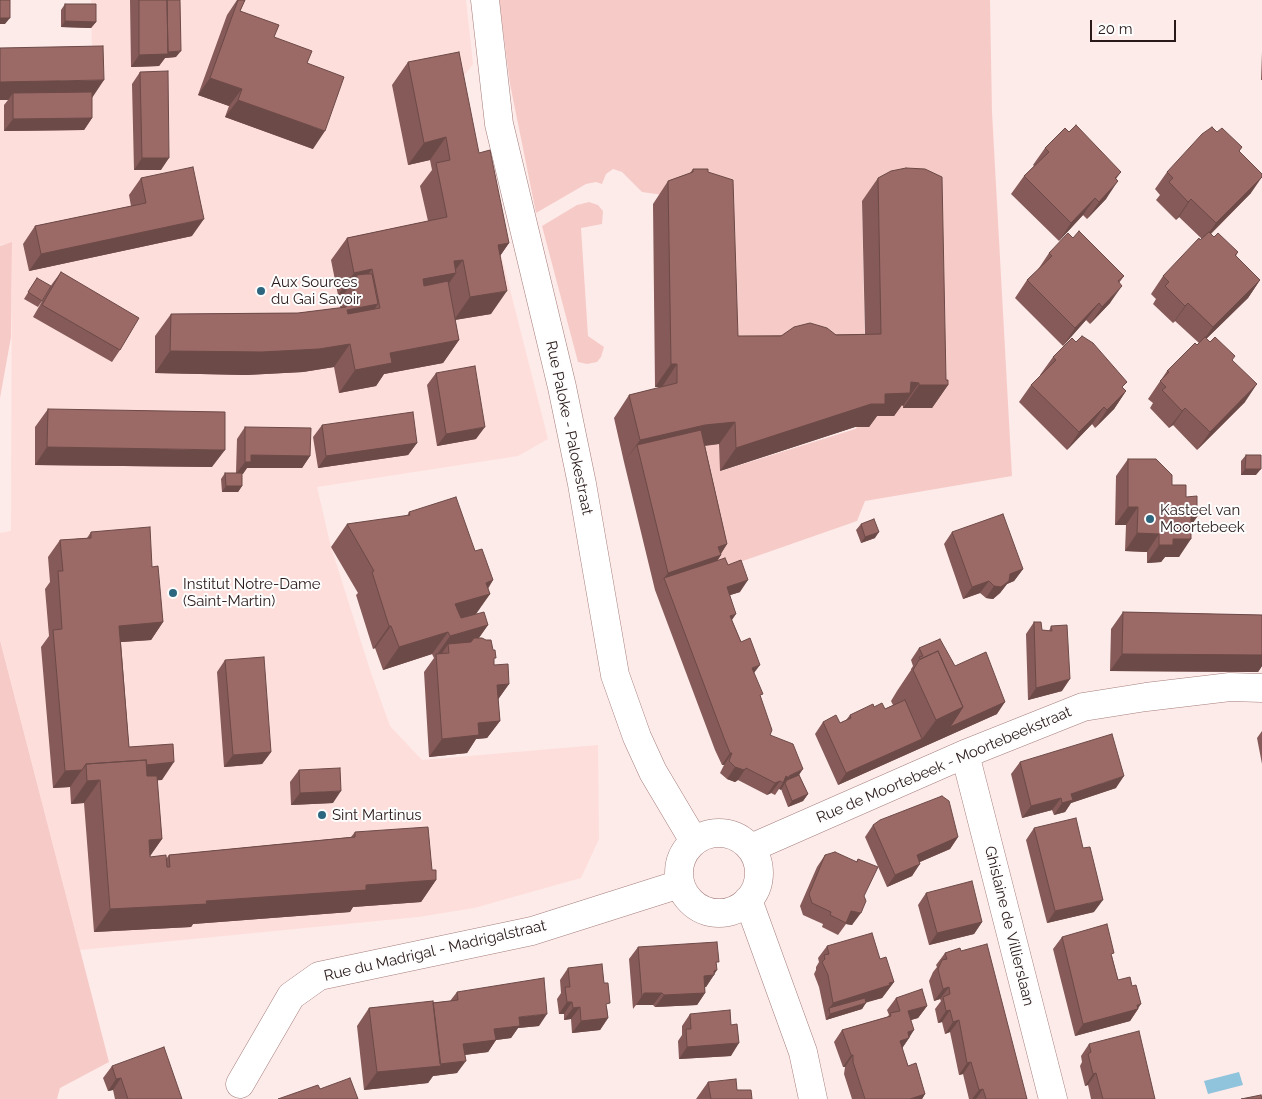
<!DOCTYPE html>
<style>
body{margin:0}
#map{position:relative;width:1262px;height:1099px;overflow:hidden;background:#fdebea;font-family:Raleway,sans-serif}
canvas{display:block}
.scale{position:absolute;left:1090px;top:20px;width:86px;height:22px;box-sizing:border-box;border:2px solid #291a19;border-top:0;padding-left:6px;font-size:15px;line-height:18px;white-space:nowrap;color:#291a19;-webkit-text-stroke:4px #fdfdfd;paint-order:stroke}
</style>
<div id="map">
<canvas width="1262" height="1099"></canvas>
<div class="scale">20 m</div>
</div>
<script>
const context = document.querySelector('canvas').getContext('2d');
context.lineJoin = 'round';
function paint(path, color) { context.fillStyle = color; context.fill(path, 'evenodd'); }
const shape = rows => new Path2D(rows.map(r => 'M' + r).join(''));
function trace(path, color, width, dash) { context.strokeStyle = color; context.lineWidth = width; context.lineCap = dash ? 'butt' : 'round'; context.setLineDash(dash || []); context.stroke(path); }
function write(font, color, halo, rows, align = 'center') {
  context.font = font + ' Raleway,sans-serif'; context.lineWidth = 4; context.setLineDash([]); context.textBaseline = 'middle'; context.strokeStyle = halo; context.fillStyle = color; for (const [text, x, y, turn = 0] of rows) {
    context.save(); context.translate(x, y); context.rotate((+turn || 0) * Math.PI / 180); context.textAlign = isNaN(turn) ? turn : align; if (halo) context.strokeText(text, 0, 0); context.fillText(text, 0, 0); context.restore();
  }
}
paint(shape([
 [91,0,466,0,473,64,464,76,486,195,548,439,518,456,317,487,331,547,371,673,390,726,422,760,598,745,599,839,581,878,474,908,418,917,80,950,0,639,0,533,11,531,12,243,0,245,0,100,93,99]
]), '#fddedb');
paint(shape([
 [499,0,990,0,992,112,1012,476,865,501,857,521,717,570,689,447,719,444,721,471,855,429,869,416,895,405,903,406,903,408,932,408,862,201,865,356,722,359,670,196,642,192,622,172,613,169,606,174,602,184,596,182,586,184,536,213,510,84],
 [589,202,598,205,603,211,602,224,581,228,588,336,604,347,601,357,597,362,587,364,578,362,542,226,577,205],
 [12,242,11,337,0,398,0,246],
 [0,640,109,1062,60,1088,57,1099,0,1099]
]), '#f6cbc7');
paint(shape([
 [1239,1072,1243,1085,1208,1094,1204,1081]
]), '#8fc4dc');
const street = shape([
 [485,0,499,124,562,387,582,484,615,675,637,737,653,772,694,841],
 [965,754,1053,1099],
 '679 873a40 40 0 1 1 80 0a40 40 0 1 1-80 0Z',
 [751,848,965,754,1083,707,1146,697,1230,687,1262,688],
 [748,900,803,1052,813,1099],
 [240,1084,291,996,319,976,532,931,680,884]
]);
trace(street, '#a47e7b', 29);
trace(street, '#fff', 28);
paint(shape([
 [130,0,180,0,176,57,165,58,159,66,131,67],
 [237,0,245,0,240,11,307,63,313,149,225,117,229,106,198,95,227,15],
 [65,4,96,22,91,28,61,27,61,10],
 [0,48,92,98,92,118,84,130,4,131,4,105,8,100],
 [1262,52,1262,80,1261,80],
 [408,62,479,153,509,243,500,256,491,314,455,320,459,340,443,363,384,374,376,386,339,393,334,367,303,372,246,375,155,373,155,336,171,314,298,313,340,308,341,298,344,294,338,295,331,260,347,238,428,221,420,186,432,170,430,160,408,165,392,85],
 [140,72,161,170,134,170,132,84],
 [1069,132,1121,172,1116,179,1106,199,1087,219,1083,215,1059,241,1011,194,1024,176,1034,166,1033,165,1045,148],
 [1217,132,1242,147,1239,151,1251,193,1211,234,1214,237,1238,252,1236,256,1260,280,1248,298,1206,339,1210,342,1232,361,1245,402,1197,450,1173,425,1169,428,1150,408,1153,403,1148,399,1167,371,1199,343,1175,321,1173,323,1153,304,1156,299,1151,294,1163,276,1202,239,1179,217,1176,220,1156,200,1160,195,1155,189,1167,172],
 [693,169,738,336,865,334,862,201,878,178,946,380,948,385,932,408,903,408,903,406,902,405,894,416,877,416,869,427,855,427,720,471,719,444,705,446,727,544,721,554,721,555,717,561,728,565,740,592,730,595,732,620,754,673,770,735,799,775,808,794,803,801,788,807,781,789,779,789,775,795,771,793,767,795,738,780,735,782,727,779,720,773,724,765,722,765,715,750,655,590,624,462,614,418,629,395,662,387,655,387,653,204,668,181,690,173],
 [141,178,192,236,29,271,23,244,35,226,131,206,129,195],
 [1073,238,1124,276,1119,283,1110,303,1090,324,1086,320,1063,346,1015,298,1027,280,1037,271,1049,253],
 [61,272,120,350,112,362,33,317,52,284],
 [37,278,42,301,38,307,24,299],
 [1053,357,1122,388,1126,391,1114,409,1095,428,1092,424,1067,450,1019,402,1031,385,1041,375,1040,375],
 [436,373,476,439,437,446,427,385],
 [48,409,212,467,35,465,35,427],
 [322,425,417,443,408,455,318,468,313,437],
 [245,427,310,456,302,468,247,468,242,474,242,486,238,492,222,492,221,479,225,473,236,473,237,439],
 [1246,455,1256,475,1241,475,1241,461],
 [1128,459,1172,485,1186,497,1191,526,1179,557,1165,557,1161,562,1147,563,1147,552,1125,551,1126,525,1115,525,1116,476],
 [409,512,475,551,493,580,488,589,490,594,475,614,488,625,479,638,494,661,494,665,509,684,498,699,500,721,487,738,476,739,467,753,429,757,424,672,434,658,432,654,383,670,375,648,373,649,356,595,358,593,331,547,347,524,407,516],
 [861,524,875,538,861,543,856,530],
 [91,532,152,567,163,622,151,640,121,642,129,747,162,780,157,780,162,839,150,855,150,857,166,859,169,855,351,837,355,832,432,870,436,880,421,902,353,907,350,912,193,924,191,927,94,932,84,803,71,804,70,787,53,788,41,647,49,636,45,589,50,582,48,557,60,540,87,538],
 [952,532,1023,569,1014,581,1007,584,1000,593,993,599,986,598,980,593,963,599,944,544],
 [1123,612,1262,615,1262,666,1258,672,1110,671,1111,629],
 [1034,622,1042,630,1049,631,1051,626,1062,691,1028,700,1026,634],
 [919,648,955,666,997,714,838,785,815,734,823,722,840,723,846,720,850,715,874,707,885,709,893,705,891,701,897,691,911,670,911,669,913,666,911,660],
 [225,660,271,752,262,764,224,767,217,672],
 [1262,731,1262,764,1257,738],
 [1020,762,1116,788,1071,803,1065,812,1054,815,1052,810,1022,818,1011,774],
 [299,770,333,803,291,805,290,782],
 [873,825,958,837,950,849,920,862,912,876,887,887,865,837],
 [1034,828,1094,912,1047,923,1026,840],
 [825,855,856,862,858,859,864,896,852,925,846,924,838,935,822,927,823,924,803,915,800,906,817,867],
 [926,893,982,922,974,934,929,945,918,905],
 [1062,937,1112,956,1118,980,1138,1008,1138,1009,1130,1021,1075,1036,1053,949],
 [827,946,880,959,894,982,882,998,866,1002,862,1009,826,1020,819,987,814,974,816,970,816,967,819,962,818,958],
 [638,947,717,964,714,975,706,987,705,987,705,993,697,1005,655,1007,653,1005,636,1005,633,1009,629,959],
 [961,951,1027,1099,969,1099,963,1074,959,1075,950,1032,945,1034,942,1022,938,1023,935,1009,941,1001,940,999,934,1001,929,981,933,972,937,967,936,965,945,953],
 [568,968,607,1008,608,1018,600,1030,572,1033,571,1019,564,1020,564,1014,559,1014,557,999,561,993,560,980],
 [457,992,539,1026,518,1028,511,1038,496,1040,488,1052,465,1055,457,1073,433,1076,428,1083,364,1090,357,1026,369,1008,450,1001],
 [896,998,927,1006,918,1018,911,1020,909,1038,902,1048,908,1066,925,1094,922,1099,852,1099,844,1074,845,1067,843,1067,834,1042,842,1030,887,1017,889,1015,887,1010],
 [690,1014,731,1025,731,1056,679,1059,678,1041,682,1035,682,1026],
 [1089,1044,1155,1099,1091,1099,1088,1085,1085,1086,1080,1066,1082,1062,1081,1056],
 [112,1066,182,1099,115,1099,113,1090,108,1091,103,1078],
 [708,1082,737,1090,752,1099,696,1099]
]), '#855a58');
paint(shape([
 [0,18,10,18,5,24,0,24],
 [65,21,96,22,91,28,61,27],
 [181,51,176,57,165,58,159,66,131,67,139,55,165,52],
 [210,78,242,89,229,106,198,95],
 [104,80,92,98,13,93,8,100,0,100,0,82],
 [238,100,325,131,313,149,225,117],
 [92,118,84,130,4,131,13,119],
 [446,137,430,160,408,165,424,143],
 [142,158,169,158,161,170,134,170],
 [1262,177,1251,193,1203,241,1216,223],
 [1118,181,1106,199,1087,219,1099,202],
 [1095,198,1083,215,1059,241,1071,223],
 [1191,199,1179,217,1176,220,1188,202],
 [204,219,192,236,29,271,41,254],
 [509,243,493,266,498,245],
 [463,260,453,273,456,273,441,295,407,302,423,279,454,261],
 [372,269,356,291,357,275,344,294,338,295,354,273],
 [1260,280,1248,298,1200,345,1213,327],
 [1122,286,1110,303,1090,324,1102,307],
 [507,291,491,314,454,320,470,297],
 [1099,303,1086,320,1063,346,1075,328],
 [1188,303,1175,321,1173,323,1185,306],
 [378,304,362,327,331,333,347,310],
 [459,340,443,363,384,374,376,386,339,393,355,370,390,353],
 [350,344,334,367,303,372,246,375,155,373,170,351],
 [671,364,677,364,662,387,655,387],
 [911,382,919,383,903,406,902,405,894,416,877,416,869,427,855,427,720,471,736,448,885,394],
 [1257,384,1245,402,1197,450,1210,432],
 [919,385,948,385,932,408,903,408],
 [1126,391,1114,409,1095,428,1107,410],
 [1104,407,1092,424,1067,450,1079,432],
 [1185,408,1173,425,1169,428,1182,411],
 [735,422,719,444,689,447,637,445,624,462,640,440,705,425],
 [485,427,476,439,437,446,446,434],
 [417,443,408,455,318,468,326,456],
 [47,447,225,450,212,467,35,465],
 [251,455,310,456,302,468,247,468,243,474,236,474,245,462],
 [1245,469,1261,469,1256,475,1241,475],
 [226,486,242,486,238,492,222,492],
 [1128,507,1138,507,1126,525,1115,525],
 [1191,517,1197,517,1185,535],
 [879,532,875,538,861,543,865,537],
 [1137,533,1159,534,1147,552,1125,551],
 [1173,539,1191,539,1179,557,1165,557,1161,562,1147,563,1159,545],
 [727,544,719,556,721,555,709,573,664,578,655,590,668,573,718,547],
 [1023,569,1014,581,1007,584,1000,593,993,599,986,598,994,586,1010,574],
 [493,580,482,596,490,594,474,617,439,626,455,604,486,583],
 [748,580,740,592,718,599,727,587],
 [989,581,980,593,963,599,972,587],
 [736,614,728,626,730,616],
 [163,622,151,640,107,643,119,626],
 [488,625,472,647,448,644,439,658,436,656,450,636],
 [389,626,391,626,375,648,373,649],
 [448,632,432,654,383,670,399,647],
 [1122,654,1262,655,1262,666,1258,672,1110,671],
 [760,665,751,677,752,668],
 [1070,679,1062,691,1028,700,1036,688],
 [509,684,497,701,497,685],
 [1005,702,997,714,838,785,846,773,922,739,936,720,963,707],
 [500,721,487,738,476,739,467,753,429,757,442,739,478,723],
 [271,752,262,764,224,767,233,755],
 [730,753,732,753,724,765,722,765],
 [174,762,162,780,100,785,100,780,84,803,71,804,87,781,86,769],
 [735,767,746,768,738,780,735,782,727,779],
 [803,769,795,781,785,783,781,790,779,789,783,783,786,776,789,776],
 [82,770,70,787,53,788,65,771],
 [1124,776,1116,788,1071,803,1065,812,1054,815,1062,803,1071,794],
 [780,781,771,793,767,795,775,783],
 [341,791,333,803,291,805,300,793],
 [808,794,803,801,788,807,792,801],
 [1061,798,1052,810,1022,818,1031,806],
 [958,837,950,849,908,867,917,855],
 [162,839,146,862,149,840],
 [920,864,912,876,887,887,895,875],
 [436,880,421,902,353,907,350,912,193,924,191,927,94,932,110,909,206,901,366,885],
 [1103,900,1094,912,1047,923,1055,911],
 [851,911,861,913,852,925,846,924],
 [982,922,974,934,929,945,937,933],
 [717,970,706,987,696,988,704,976,714,971],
 [894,982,882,998,830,1013,829,1008,825,1015,833,1003],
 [949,987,940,999,934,1001,943,989],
 [644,993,662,993,653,1005,636,1005],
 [705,993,697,1005,655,1007,664,995],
 [567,1002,572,1002,564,1014,559,1014],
 [866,1003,862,1009,826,1020,830,1014],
 [1141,1004,1137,1010,1138,1009,1130,1021,1075,1036,1083,1024],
 [927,1006,918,1018,900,1023,908,1011],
 [580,1007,571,1019,564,1020,573,1008],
 [950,1010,942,1022,938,1023,946,1011],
 [547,1014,539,1026,518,1028,511,1038,496,1040,488,1052,455,1056,463,1044,519,1017],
 [608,1018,600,1030,572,1033,581,1021],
 [959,1020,950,1032,945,1034,953,1022],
 [914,1030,909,1038,901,1050,900,1041,908,1032],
 [739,1043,731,1056,679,1059,687,1047],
 [851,1055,853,1055,845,1067,843,1067],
 [466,1061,457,1073,433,1076,428,1083,364,1090,377,1072],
 [971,1062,963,1074,959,1075,967,1063],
 [1096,1073,1088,1085,1085,1086,1093,1074],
 [121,1078,113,1090,108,1091,116,1079],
 [983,1089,976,1099,972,1099,979,1090],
 [925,1094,922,1099,910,1099]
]), '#6c4a47');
const building = shape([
 [0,0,10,0,10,18,0,18,0,0],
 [139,0,167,0,168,54,139,55,139,0],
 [167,0,180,0,181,51,168,52,167,0],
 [238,0,245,0,240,11,279,25,274,37,312,51,307,63,344,77,325,131,238,100,242,89,210,78,238,0],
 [65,4,96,4,96,22,65,21,65,4],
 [103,46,104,80,0,82,0,48,103,46],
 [459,52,479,153,490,150,509,243,498,245,507,291,470,297,463,260,454,261,456,273,423,279,424,286,448,281,459,340,390,353,392,363,355,370,350,344,319,349,262,352,170,351,171,314,298,313,346,307,348,300,356,287,357,275,366,274,372,274,378,304,347,310,348,314,380,308,372,269,354,273,347,238,447,217,436,163,450,160,446,137,424,143,408,62,459,52],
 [168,71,169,158,142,158,140,72,168,71],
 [92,92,92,118,13,119,13,93,92,92],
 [1076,125,1121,172,1115,178,1118,181,1099,202,1095,198,1071,223,1024,176,1049,152,1045,148,1065,128,1069,132,1076,125],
 [1212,127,1217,132,1222,128,1242,147,1239,151,1262,174,1262,177,1216,223,1191,199,1188,202,1169,182,1173,178,1167,172,1202,134,1212,127],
 [193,167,204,219,41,254,35,226,146,203,141,178,193,167],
 [906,168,925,169,942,177,946,380,948,380,948,385,919,385,919,383,911,382,910,393,885,394,885,404,871,404,736,448,735,422,705,425,640,440,629,395,677,383,677,364,671,364,668,181,693,172,693,169,708,169,708,172,733,180,738,336,781,336,794,327,810,323,827,328,836,335,881,334,878,178,891,171,906,168],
 [1079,231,1124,276,1118,281,1122,286,1102,307,1099,303,1075,328,1027,280,1052,256,1049,253,1068,233,1073,238,1079,231],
 [1209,232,1214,237,1218,233,1238,252,1235,255,1260,280,1213,327,1188,303,1185,306,1165,286,1169,282,1163,276,1199,238,1200,240,1209,232],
 [61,272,139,318,120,350,42,305,61,272],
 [37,278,51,286,42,301,28,292,37,278],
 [1082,336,1093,343,1127,382,1122,387,1126,391,1107,410,1104,407,1079,432,1031,385,1056,360,1053,357,1072,338,1076,342,1082,336],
 [1205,337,1210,342,1215,337,1235,356,1232,360,1257,384,1210,432,1185,408,1182,411,1162,390,1166,387,1160,381,1169,372,1167,371,1195,343,1197,345,1205,337],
 [475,366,485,427,446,434,436,373,475,366],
 [48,409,225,412,225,450,47,447,48,409],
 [413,412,417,443,326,456,322,425,413,412],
 [245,427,311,428,310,456,251,455,251,462,245,462,245,427],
 [701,430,727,544,718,547,721,555,668,573,637,445,701,430],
 [1246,455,1261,455,1261,469,1245,469,1246,455],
 [1128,459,1156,459,1172,475,1172,485,1186,485,1186,497,1197,496,1197,517,1191,517,1191,539,1173,539,1173,545,1159,545,1159,534,1137,533,1138,507,1128,507,1128,459],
 [225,473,242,473,242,486,226,486,225,473],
 [456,497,475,551,482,549,493,580,486,583,490,594,455,604,461,618,484,612,488,625,450,636,448,632,399,647,391,626,389,626,372,572,374,571,347,524,410,515,409,512,456,497],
 [1003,514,1023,569,1010,574,1009,581,1001,587,994,586,989,581,972,587,952,532,1003,514],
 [874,519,879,532,865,537,861,524,874,519],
 [150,527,152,567,158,566,163,622,119,626,129,747,173,744,174,762,147,765,146,760,86,764,82,770,65,771,53,630,62,629,58,571,63,571,60,540,91,538,91,532,150,527],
 [725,558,728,565,741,560,748,580,727,587,736,614,730,616,741,642,750,638,760,665,752,668,763,694,760,695,772,730,770,735,793,744,803,769,789,776,789,778,786,776,783,783,780,781,775,783,746,768,744,770,735,767,729,761,732,753,730,753,724,738,664,578,725,558],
 [1123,612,1262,615,1262,655,1122,654,1123,612],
 [1034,622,1041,622,1042,630,1052,631,1051,626,1067,625,1070,679,1036,688,1034,622],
 [474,638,482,638,486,640,491,640,493,650,495,650,496,658,494,658,494,665,508,664,509,684,497,685,500,721,478,723,479,735,442,739,436,654,449,653,448,644,471,642,474,638],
 [940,639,955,666,986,652,1005,702,950,727,963,707,938,651,920,659,919,657,923,656,919,648,940,639],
 [938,651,963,707,936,720,913,670,919,660,938,651],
 [264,657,271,752,233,755,225,660,264,657],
 [905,700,922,739,846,773,823,722,836,715,840,723,851,718,850,715,873,704,874,707,882,703,885,709,905,700],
 [1112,734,1124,776,1071,794,1073,800,1062,803,1061,798,1031,806,1020,762,1112,734],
 [146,760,147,776,157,776,162,839,149,840,150,857,166,855,167,867,170,867,169,855,355,837,355,832,428,827,432,870,436,870,436,880,366,885,366,890,206,901,207,904,110,909,100,780,87,781,86,764,146,760],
 [340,768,341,791,300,793,299,770,340,768],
 [799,775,808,794,792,801,785,783,787,780,799,775],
 [942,796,949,801,958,837,917,855,920,864,895,875,873,825,880,820,942,796],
 [1076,818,1083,848,1090,847,1103,900,1055,911,1034,828,1076,818],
 [835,852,857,862,858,859,878,867,864,896,866,901,861,913,851,911,846,923,830,915,831,912,812,903,809,894,825,855,835,852],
 [972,881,982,922,937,933,926,893,972,881],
 [1107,924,1114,953,1111,954,1118,980,1130,977,1132,986,1136,985,1141,1004,1137,1005,1138,1009,1083,1024,1062,937,1107,924],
 [872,933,880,959,886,957,894,982,889,983,890,985,833,1003,828,975,822,962,825,959,824,955,829,954,827,946,872,933],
 [717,942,719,962,716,962,717,970,714,971,714,975,704,976,705,993,664,995,662,993,644,993,642,997,638,947,717,942],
 [987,944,1027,1099,986,1099,983,1089,979,1090,971,1062,967,1063,959,1020,953,1022,950,1010,946,1011,943,997,950,994,949,987,943,989,938,969,942,960,947,959,945,953,960,948,961,951,987,944],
 [602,964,604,983,608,983,610,1003,606,1004,608,1018,581,1021,580,1007,573,1008,572,1002,567,1002,565,987,570,987,568,968,602,964],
 [544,978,547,1014,519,1017,520,1026,494,1029,496,1040,463,1044,466,1061,440,1064,433,1003,458,1000,457,992,544,978],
 [922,989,927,1006,908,1011,914,1030,908,1032,909,1038,900,1041,908,1066,916,1063,925,1094,910,1099,865,1099,853,1062,853,1055,851,1055,842,1030,891,1016,890,1013,900,1011,896,998,922,989],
 [865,998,866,1003,830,1014,829,1008,865,998],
 [433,1001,441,1066,377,1072,369,1008,433,1001],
 [730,1010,731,1025,737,1024,739,1043,687,1047,686,1029,691,1029,690,1014,730,1010],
 [1139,1031,1155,1099,1103,1099,1096,1073,1093,1074,1088,1054,1091,1052,1089,1044,1139,1031],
 [164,1047,182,1099,128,1099,121,1078,116,1079,112,1066,164,1047],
 [350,1078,358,1099,278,1099,318,1085,320,1089,350,1078],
 [736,1079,737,1090,751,1090,752,1099,711,1099,708,1082,736,1079],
 [1261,1095,1262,1099,1241,1099,1261,1095]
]);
paint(building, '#9b6966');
trace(building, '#6c4a47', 1);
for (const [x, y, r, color] of [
 [261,291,5,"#2c677f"],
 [1150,519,5,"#2c677f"],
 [173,593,5,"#2c677f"],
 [322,815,5,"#2c677f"]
]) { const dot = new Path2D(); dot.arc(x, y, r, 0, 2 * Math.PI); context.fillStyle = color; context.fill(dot); trace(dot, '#fdfdfd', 2); }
write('15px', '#291a19', '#fdfdfd', [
 ["Aux Sources",271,282],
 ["du Gai Savoir",271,299],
 ["Kasteel van",1160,510],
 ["Moortebeek",1160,527],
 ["Institut Notre-Dame",183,584],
 ["(Saint-Martin)",183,601],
 ["Sint Martinus",332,815]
], 'left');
write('15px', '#291a19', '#fdfdfd', [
 ["Rue Paloke - Palokestraat",569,428,78],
 ["Rue de Moortebeek - Moortebeekstraat",944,765,-23],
 ["Ghislaine de Villierslaan",1009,926,76],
 ["Rue du Madrigal - Madrigalstraat",435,951,-13]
]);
</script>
